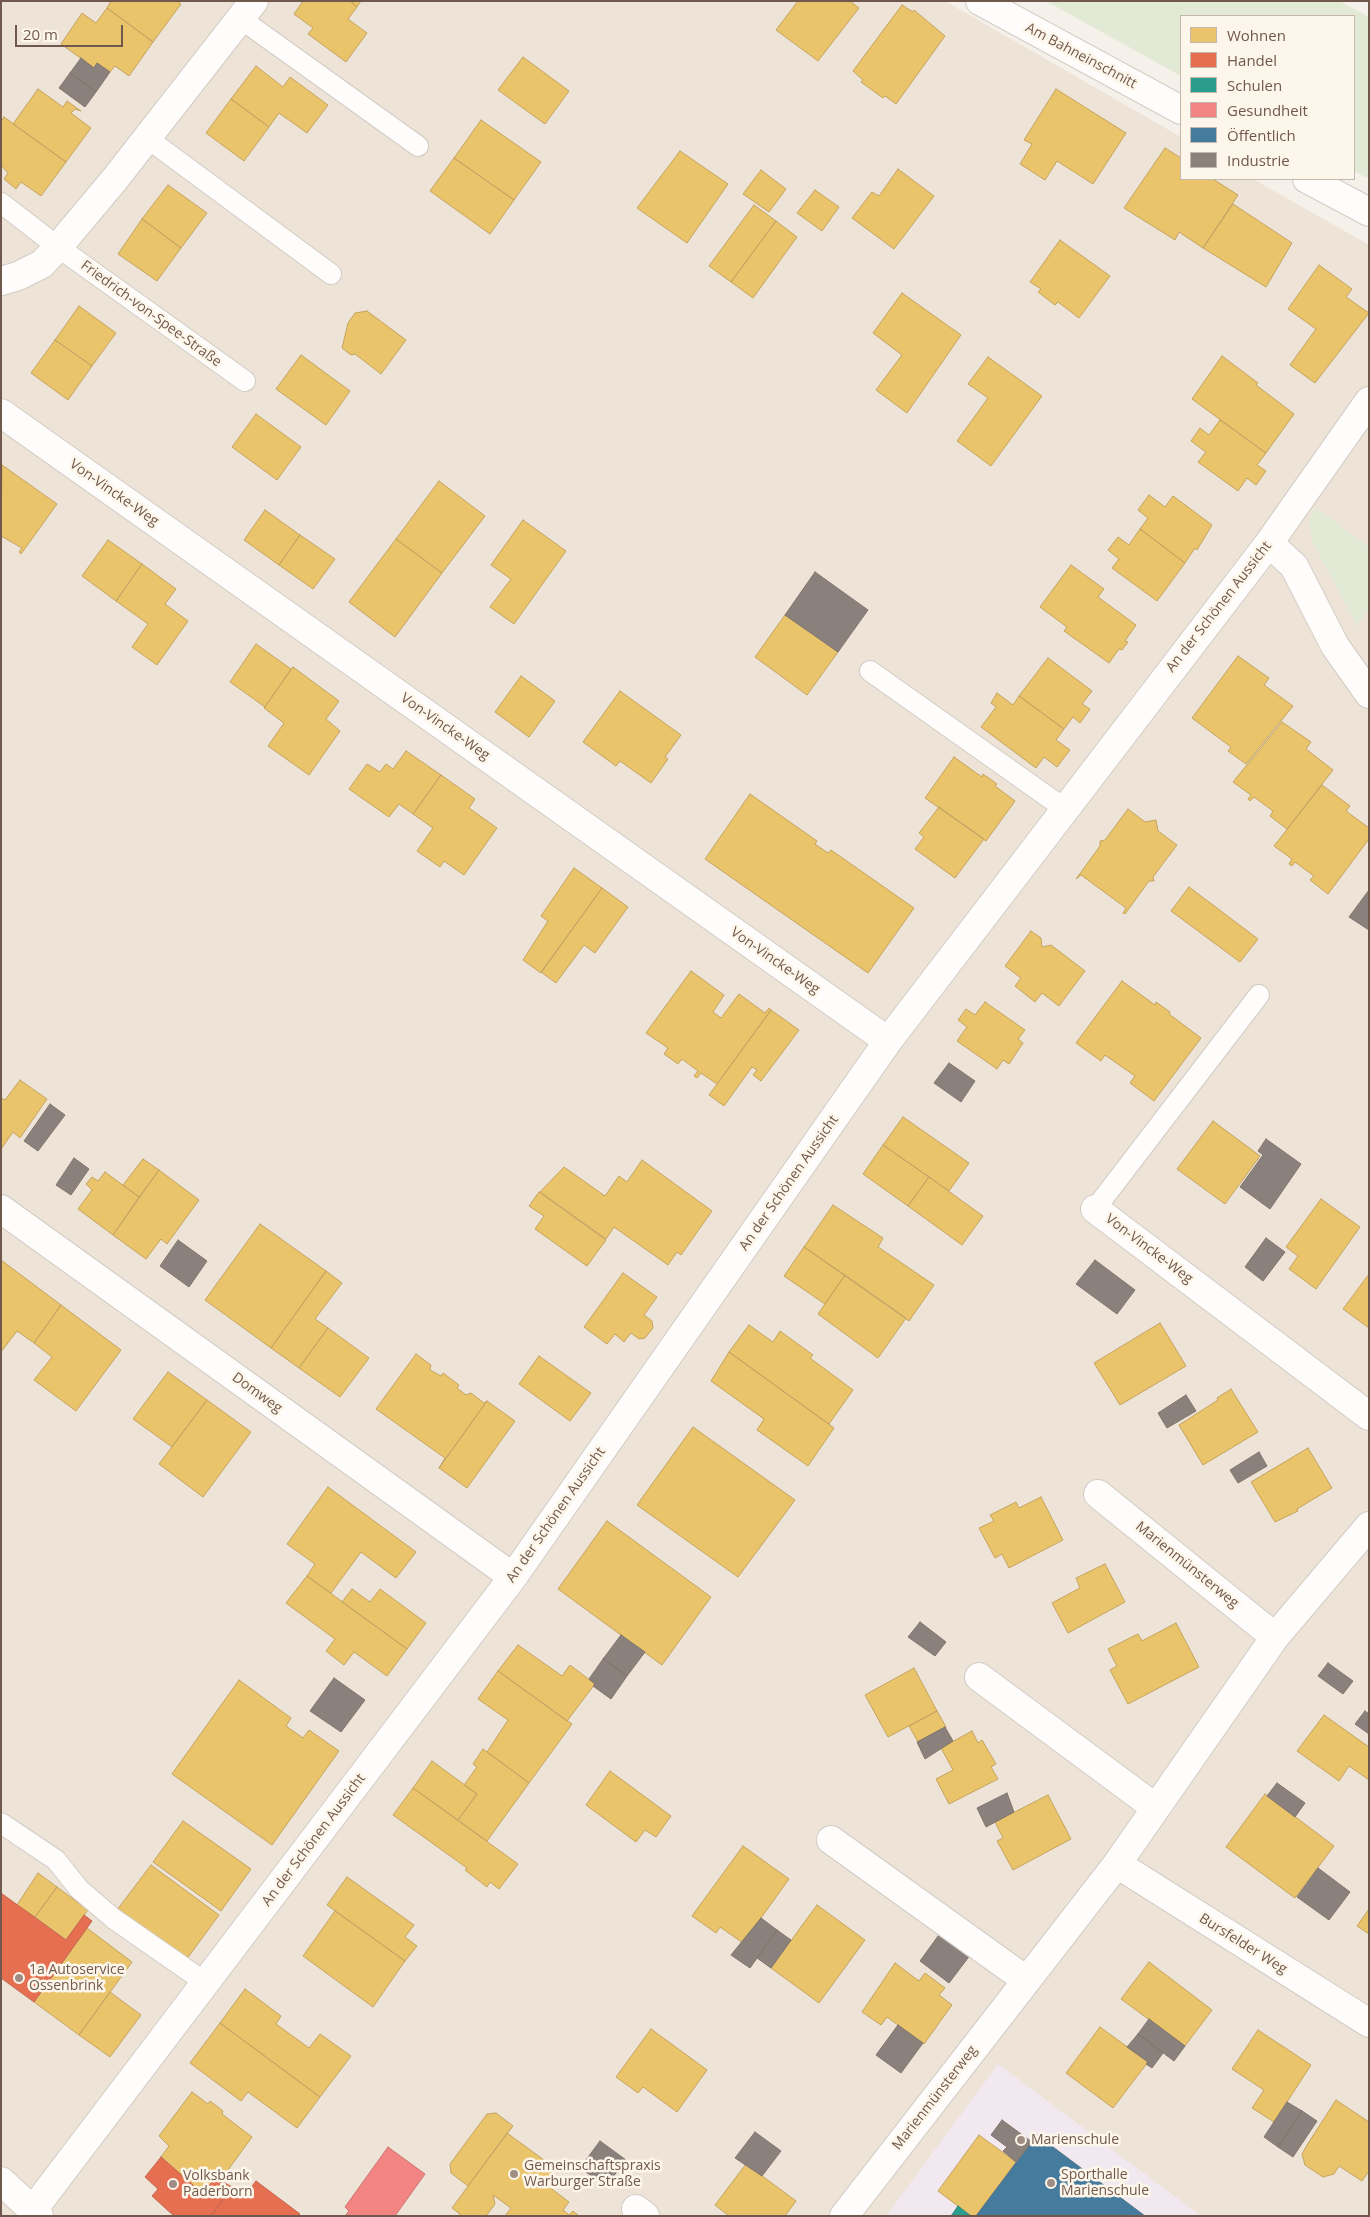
<!DOCTYPE html>
<meta charset="utf-8">
<style>
body{margin:0}
#map{position:relative;width:1370px;height:2217px;overflow:hidden;background:#f5f0e9;font-family:"Open Sans",sans-serif}
canvas{display:block}
.frame{position:absolute;inset:0;border:2px solid #71584c;pointer-events:none}
.legend{position:absolute;left:1180px;top:15px;width:175px;height:165px;box-sizing:border-box;background:#fdf6ea;border:1px solid #c5b7ab;margin:0;padding:6px 9px;list-style:none;font-size:15px;color:#71584c}
.legend li{display:flex;align-items:center;gap:10px;height:25px}
.legend b{width:25px;border:1px solid #c5b7ab}
.scale{position:absolute;left:15px;top:25px;width:108px;height:22px;box-sizing:border-box;border:2px solid #71584c;border-top:0;padding-left:6px;font-size:15px;line-height:18px;white-space:nowrap;color:#71584c;-webkit-text-stroke:4px #fdf6ea;paint-order:stroke}
</style>
<div id="map">
<canvas width="1370" height="2217"></canvas>
<div class="frame"></div>
<ul class="legend">
<li><b style="height:14px;background:#e9c46a"></b>Wohnen</li>
<li><b style="height:14px;background:#e76f51"></b>Handel</li>
<li><b style="height:14px;background:#2a9d8f"></b>Schulen</li>
<li><b style="height:14px;background:#f28482"></b>Gesundheit</li>
<li><b style="height:14px;background:#457b9d"></b>Öffentlich</li>
<li><b style="height:14px;background:#8a817c"></b>Industrie</li>
</ul>
<div class="scale">20 m</div>
</div>
<script>
const context = document.querySelector('canvas').getContext('2d');
context.lineJoin = 'round';
function paint(path, color) { context.fillStyle = color; context.fill(path, 'evenodd'); }
const shape = rows => new Path2D(rows.map(r => 'M' + r).join(''));
function trace(path, color, width, dash) { context.strokeStyle = color; context.lineWidth = width; context.lineCap = dash ? 'butt' : 'round'; context.setLineDash(dash || []); context.stroke(path); }
function write(font, color, halo, rows, align = 'center') {
  context.font = font + ' "Open Sans",sans-serif'; context.lineWidth = 5; context.setLineDash([]); context.textBaseline = 'middle'; context.strokeStyle = halo; context.fillStyle = color; for (const [text, x, y, turn = 0] of rows) {
    context.save(); context.translate(x, y); context.rotate((+turn || 0) * Math.PI / 180); context.textAlign = isNaN(turn) ? turn : align; if (halo) context.strokeText(text, 0, 0); context.fillText(text, 0, 0); context.restore();
  }
}
paint(shape([
 [1,1,945,1,1181,137,1181,179,1253,179,1369,245,1369,547,1315,508,1356,625,1369,609,1369,2216,1,2216]
]), '#eee3d7');
paint(shape([
 [998,2064,1201,2216,886,2216]
]), '#f1e8f0');
paint(shape([
 [1046,1,1339,1,1369,17,1369,179,1354,171,1354,16,1181,16,1181,76],
 [1315,507,1369,547,1369,609,1357,626,1312,541,1309,519]
]), '#e2ead5');
const homes = shape([
 [111,1,177,1,181,4,153,42,107,8,111,1],
 [303,1,350,1,357,7,348,19,367,33,346,62,308,34,313,28,294,14,303,1],
 [350,1,361,1,357,7,350,1],
 [798,1,850,1,859,8,818,61,776,30,798,1],
 [902,5,913,12,914,10,945,36,896,104,885,96,883,98,861,82,863,80,853,71,902,5],
 [107,8,153,42,129,76,115,66,110,72,97,63,94,68,61,44,82,13,96,23,107,8],
 [523,57,569,91,545,124,498,90,523,57],
 [256,66,283,87,290,77,328,105,307,133,279,113,269,127,231,99,256,66],
 [38,89,63,107,67,101,81,111,75,109,71,113,91,128,66,162,13,124,38,89],
 [1056,89,1126,133,1093,184,1057,161,1045,180,1020,164,1032,144,1024,140,1056,89],
 [231,99,269,127,244,161,206,133,231,99],
 [4,117,66,162,41,196,21,182,16,189,4,179,8,173,1,165,1,122,4,117],
 [481,120,541,162,514,200,454,158,481,120],
 [1165,148,1181,158,1181,179,1213,179,1238,195,1203,248,1179,232,1175,240,1124,208,1165,148],
 [680,151,728,184,687,243,637,208,680,151],
 [454,158,514,200,490,234,430,191,454,158],
 [898,169,934,196,894,249,852,218,872,192,879,196,898,169],
 [761,170,786,189,769,212,743,194,761,170],
 [168,185,207,213,181,248,142,219,168,185],
 [815,190,839,207,822,231,797,213,815,190],
 [1233,204,1292,243,1266,287,1203,248,1233,204],
 [754,205,776,221,731,282,709,266,754,205],
 [142,219,181,248,157,281,118,254,142,219],
 [776,221,797,237,753,298,731,282,776,221],
 [1060,240,1110,276,1079,318,1058,302,1055,305,1038,292,1041,289,1030,282,1060,240],
 [1319,265,1352,289,1346,297,1369,313,1315,383,1290,365,1316,329,1288,309,1319,265],
 [902,293,961,335,907,413,876,390,902,355,873,333,902,293],
 [79,306,116,333,92,366,55,340,79,306],
 [367,311,406,340,381,374,355,354,351,355,342,348,348,323,355,313,367,311],
 [55,340,92,366,68,400,31,373,55,340],
 [301,355,350,391,326,425,276,389,301,355],
 [1222,356,1258,383,1256,385,1294,414,1266,453,1192,399,1222,356],
 [988,357,1042,396,991,466,957,441,988,398,968,384,988,357],
 [256,414,301,447,277,480,232,447,256,414],
 [1220,420,1266,453,1257,465,1266,471,1256,485,1247,478,1238,491,1198,462,1206,452,1191,441,1200,428,1209,435,1220,420],
 [2,465,57,504,21,554,19,552,22,548,1,536,2,465],
 [439,481,485,516,442,573,396,539,439,481],
 [1149,495,1165,507,1173,496,1212,525,1197,550,1195,548,1185,563,1140,529,1148,518,1138,510,1149,495],
 [265,510,300,535,279,565,244,540,265,510],
 [523,520,566,551,514,624,490,607,511,579,491,565,523,520],
 [1140,529,1185,563,1157,601,1112,568,1119,559,1108,550,1118,537,1129,545,1140,529],
 [300,535,335,559,313,589,279,565,300,535],
 [396,539,442,573,395,637,349,602,396,539],
 [108,540,142,564,116,601,82,576,108,540],
 [142,564,176,589,165,604,188,621,157,665,132,647,148,624,116,601,142,564],
 [1071,565,1104,589,1098,597,1136,625,1125,641,1128,642,1122,650,1119,649,1109,663,1064,631,1067,627,1040,607,1071,565],
 [785,615,838,652,807,695,755,657,785,615],
 [256,644,291,669,265,707,230,682,256,644],
 [1238,656,1269,678,1264,685,1293,706,1246,764,1228,751,1231,747,1192,718,1238,656],
 [1048,658,1092,691,1082,704,1090,709,1080,723,1073,717,1064,729,1019,696,1048,658],
 [293,667,339,701,326,719,340,731,309,775,268,746,284,723,264,708,293,667],
 [521,676,555,701,529,737,495,712,521,676],
 [620,691,681,735,665,757,668,759,651,783,620,761,616,766,583,742,620,691],
 [997,693,1013,705,1019,696,1064,729,1056,740,1070,750,1057,767,1044,757,1036,768,981,727,996,707,991,703,997,693],
 [1282,722,1311,742,1306,749,1333,770,1287,829,1270,816,1273,811,1254,797,1250,801,1248,799,1251,795,1233,782,1282,722],
 [406,751,441,775,413,814,399,804,389,817,349,789,367,764,380,772,386,764,393,769,406,751],
 [954,757,982,777,983,774,997,784,995,786,1015,801,986,841,925,798,954,757],
 [441,775,475,799,469,808,497,828,464,875,444,861,440,867,417,851,433,828,413,814,441,775],
 [1322,785,1350,806,1346,811,1369,828,1369,839,1328,894,1310,880,1314,876,1295,862,1292,866,1289,864,1292,859,1274,846,1322,785],
 [750,794,817,841,815,844,828,853,831,850,914,908,868,973,705,859,750,794],
 [939,807,984,839,955,878,915,849,924,837,919,833,939,807],
 [1128,809,1145,822,1156,820,1158,831,1177,845,1153,877,1154,881,1149,881,1125,914,1123,913,1126,908,1081,875,1076,879,1100,846,1100,841,1105,840,1128,809],
 [574,868,602,888,541,973,523,960,548,921,541,916,574,868],
 [1189,887,1258,939,1240,962,1171,911,1189,887],
 [602,888,628,907,595,953,584,945,556,983,541,972,602,888],
 [1031,931,1041,938,1042,947,1051,945,1085,971,1059,1006,1042,993,1035,1002,1015,986,1021,978,1005,966,1031,931],
 [691,971,724,995,713,1012,721,1018,739,994,765,1013,769,1008,771,1010,717,1084,701,1073,697,1078,694,1076,698,1071,682,1059,678,1064,664,1054,668,1048,646,1033,691,971],
 [1122,981,1155,1005,1156,1002,1170,1012,1169,1014,1201,1038,1154,1101,1130,1083,1135,1076,1105,1055,1101,1061,1076,1043,1122,981],
 [985,1002,1025,1030,1018,1039,1023,1043,1009,1064,1003,1060,997,1069,957,1041,967,1027,958,1020,966,1009,975,1015,985,1002],
 [771,1010,799,1030,761,1081,753,1075,757,1070,752,1067,724,1106,709,1095,771,1010],
 [20,1080,47,1099,20,1138,13,1132,1,1149,1,1098,5,1100,20,1080],
 [903,1117,969,1163,949,1191,883,1145,903,1117],
 [1213,1121,1260,1156,1225,1204,1177,1169,1213,1121],
 [883,1145,929,1177,908,1206,863,1174,883,1145],
 [143,1159,159,1170,139,1197,123,1185,143,1159],
 [642,1160,712,1211,681,1255,677,1252,668,1265,614,1227,606,1239,540,1192,564,1167,605,1196,619,1176,627,1182,642,1160],
 [159,1170,199,1200,167,1244,161,1239,146,1259,113,1235,159,1170],
 [105,1172,139,1197,113,1235,78,1209,92,1190,86,1184,92,1177,98,1181,105,1172],
 [929,1177,983,1216,962,1245,908,1206,929,1177],
 [539,1192,606,1240,587,1266,535,1229,544,1216,529,1206,539,1192],
 [1321,1199,1360,1227,1316,1289,1289,1269,1298,1256,1286,1247,1321,1199],
 [833,1205,883,1238,878,1247,934,1285,909,1321,804,1247,833,1205],
 [260,1224,326,1271,271,1348,205,1300,260,1224],
 [804,1247,845,1275,825,1304,784,1276,804,1247],
 [1,1260,61,1305,34,1343,17,1331,1,1352,1,1260],
 [326,1271,342,1283,315,1319,328,1328,299,1368,271,1348,326,1271],
 [623,1273,657,1297,644,1315,652,1321,653,1328,645,1338,639,1339,631,1333,624,1342,615,1334,607,1344,584,1327,623,1273],
 [1369,1274,1369,1328,1343,1309,1369,1274],
 [845,1275,906,1318,878,1358,818,1314,845,1275],
 [61,1305,121,1350,76,1411,34,1380,52,1357,34,1343,61,1305],
 [1160,1323,1186,1366,1120,1405,1094,1363,1160,1323],
 [749,1325,773,1342,780,1331,813,1355,810,1358,853,1390,829,1424,729,1352,749,1325],
 [328,1328,369,1358,340,1397,299,1368,328,1328],
 [729,1352,834,1428,808,1466,757,1430,764,1419,711,1381,729,1352],
 [416,1354,431,1365,430,1370,441,1376,443,1373,459,1385,457,1388,466,1395,471,1393,484,1403,487,1401,439,1468,445,1458,376,1409,416,1354],
 [539,1356,591,1393,570,1421,519,1384,539,1356],
 [168,1372,207,1400,172,1447,133,1419,168,1372],
 [1231,1389,1258,1432,1203,1465,1179,1425,1218,1400,1217,1398,1231,1389],
 [207,1400,251,1432,203,1497,159,1464,207,1400],
 [487,1401,515,1421,467,1488,439,1468,487,1401],
 [693,1427,795,1500,738,1577,637,1505,693,1427],
 [1308,1448,1332,1488,1297,1509,1298,1511,1275,1522,1251,1482,1308,1448],
 [328,1487,416,1552,396,1578,361,1552,331,1593,307,1576,315,1564,287,1544,328,1487],
 [1041,1497,1063,1540,1009,1568,1002,1554,995,1558,979,1528,994,1521,990,1515,1016,1502,1019,1508,1041,1497],
 [607,1521,711,1597,662,1665,558,1589,607,1521],
 [1105,1564,1125,1602,1068,1633,1052,1603,1080,1588,1076,1578,1105,1564],
 [307,1576,407,1649,387,1676,354,1652,344,1665,326,1651,335,1639,286,1603,307,1576],
 [352,1589,370,1602,380,1589,426,1623,407,1649,342,1602,352,1589],
 [1176,1623,1199,1667,1128,1704,1110,1670,1117,1666,1108,1649,1138,1634,1142,1641,1176,1623],
 [518,1645,562,1676,570,1665,595,1684,567,1721,498,1671,518,1645],
 [914,1668,937,1711,888,1737,865,1695,914,1668],
 [498,1671,572,1724,529,1783,487,1752,508,1720,478,1699,498,1671],
 [239,1680,291,1718,286,1726,303,1738,309,1730,339,1751,272,1845,172,1774,239,1680],
 [937,1711,946,1727,918,1742,909,1726,937,1711],
 [1324,1715,1369,1747,1369,1780,1349,1766,1339,1781,1297,1751,1324,1715],
 [972,1731,978,1743,982,1740,996,1764,991,1767,998,1779,949,1804,936,1779,953,1770,941,1748,972,1731],
 [483,1749,529,1783,487,1841,458,1820,477,1794,464,1785,477,1767,473,1764,483,1749],
 [432,1761,477,1794,458,1820,413,1788,432,1761],
 [610,1771,671,1816,656,1837,645,1830,636,1842,586,1805,610,1771],
 [413,1788,518,1864,499,1889,490,1882,487,1887,465,1870,467,1868,393,1815,413,1788],
 [1265,1794,1334,1846,1295,1898,1226,1847,1265,1794],
 [1048,1795,1071,1839,1013,1870,997,1841,1003,1838,995,1822,1048,1795],
 [183,1821,251,1869,221,1911,153,1862,183,1821],
 [743,1846,789,1879,743,1943,720,1927,716,1933,692,1916,743,1846],
 [151,1865,219,1915,186,1960,117,1910,151,1865],
 [38,1873,57,1887,35,1917,17,1905,38,1873],
 [347,1877,414,1925,405,1937,417,1946,405,1961,327,1905,347,1877],
 [57,1887,88,1910,66,1940,35,1917,57,1887],
 [817,1905,865,1940,819,2003,771,1968,817,1905],
 [1369,1909,1369,1934,1357,1926,1369,1909],
 [335,1911,405,1961,373,2007,303,1956,335,1911],
 [87,1928,132,1962,79,2035,34,2002,87,1928],
 [1149,1962,1212,2010,1185,2046,1121,1999,1149,1962],
 [895,1963,919,1981,925,1973,945,1988,939,1995,952,2005,924,2044,887,2017,881,2025,862,2012,895,1963],
 [245,1989,281,2016,276,2024,309,2048,320,2034,351,2056,320,2097,220,2023,245,1989],
 [110,1992,141,2015,110,2057,79,2035,110,1992],
 [220,2023,320,2097,297,2128,248,2092,241,2101,190,2063,220,2023],
 [1100,2027,1148,2062,1113,2108,1066,2073,1100,2027],
 [651,2029,707,2070,677,2112,643,2087,638,2093,616,2077,651,2029],
 [1258,2030,1311,2065,1274,2122,1252,2108,1264,2090,1232,2069,1258,2030],
 [192,2092,208,2104,210,2101,223,2111,222,2114,252,2137,220,2181,216,2178,202,2193,161,2157,169,2146,159,2136,192,2092],
 [1336,2100,1369,2122,1369,2171,1362,2181,1339,2166,1334,2174,1323,2177,1305,2165,1302,2154,1307,2145,1336,2100],
 [496,2113,513,2126,468,2186,451,2173,450,2164,487,2114,496,2113],
 [507,2133,555,2168,544,2183,569,2202,563,2210,569,2215,573,2211,579,2216,505,2216,511,2208,493,2195,495,2204,486,2216,459,2216,460,2214,452,2208,507,2133],
 [979,2135,1016,2162,976,2216,971,2216,938,2191,979,2135],
 [746,2164,796,2201,785,2216,729,2216,715,2205,746,2164]
]);
paint(homes, '#e9c46a');
trace(homes, '#c5a461', 1);
const shops = shape([
 [1,1893,66,1940,84,1915,92,1921,34,2002,1,1978,1,1893],
 [161,2157,202,2193,216,2178,232,2187,211,2216,174,2216,152,2196,158,2189,145,2177,161,2157],
 [256,2181,300,2214,298,2216,211,2216,230,2189,243,2198,256,2181]
]);
paint(shops, '#e76f51');
trace(shops, '#c46850', 1);
const schools = shape([
 [958,2206,971,2216,951,2216,958,2206]
]);
paint(schools, '#2a9d8f');
trace(schools, '#3f887b', 1);
const health = shape([
 [388,2147,425,2174,395,2216,345,2216,349,2211,345,2207,388,2147]
]);
paint(health, '#f28482');
trace(health, '#cb7772', 1);
const public = shape([
 [1037,2135,1145,2216,976,2216,1037,2135]
]);
paint(public, '#457b9d');
trace(public, '#527085', 1);
const industry = shape([
 [81,58,94,68,97,63,110,72,96,92,70,73,81,58],
 [70,73,96,92,85,107,59,88,70,73],
 [815,572,868,610,838,652,785,615,815,572],
 [1369,890,1369,930,1349,917,1369,890],
 [949,1063,975,1081,961,1102,934,1083,949,1063],
 [50,1104,65,1115,38,1151,24,1141,50,1104],
 [1266,1139,1301,1164,1270,1209,1240,1187,1263,1155,1258,1151,1266,1139],
 [74,1158,89,1169,71,1195,56,1185,74,1158],
 [1266,1238,1285,1252,1263,1281,1245,1267,1266,1238],
 [178,1240,207,1261,189,1287,160,1266,178,1240],
 [1095,1260,1135,1290,1117,1314,1076,1284,1095,1260],
 [1186,1395,1196,1411,1167,1428,1158,1413,1186,1395],
 [1259,1452,1267,1466,1238,1483,1230,1470,1259,1452],
 [920,1622,946,1642,935,1656,908,1637,920,1622],
 [621,1635,645,1652,627,1676,603,1659,621,1635],
 [603,1659,627,1676,611,1699,593,1686,595,1684,589,1679,603,1659],
 [1328,1663,1353,1681,1343,1694,1318,1676,1328,1663],
 [334,1678,365,1700,341,1732,310,1711,334,1678],
 [1365,1711,1369,1714,1369,1734,1355,1724,1365,1711],
 [945,1727,953,1741,925,1759,917,1742,945,1727],
 [1277,1783,1305,1803,1295,1817,1267,1796,1277,1783],
 [1007,1793,1014,1812,986,1827,977,1808,1007,1793],
 [1318,1868,1350,1892,1329,1920,1297,1897,1318,1868],
 [761,1918,777,1930,750,1968,731,1955,761,1918],
 [777,1930,791,1940,771,1968,757,1958,777,1930],
 [941,1932,971,1954,949,1983,920,1961,941,1932],
 [1149,2019,1185,2046,1174,2061,1138,2034,1149,2019],
 [898,2025,923,2043,901,2073,876,2055,898,2025],
 [1138,2034,1163,2053,1152,2068,1146,2064,1148,2062,1127,2047,1138,2034],
 [1287,2102,1302,2111,1278,2147,1264,2137,1287,2102],
 [1302,2111,1317,2121,1293,2157,1278,2147,1302,2111],
 [1002,2120,1032,2142,1016,2162,1003,2151,1007,2147,991,2135,1002,2120],
 [755,2132,781,2151,762,2176,735,2158,755,2132],
 [600,2141,626,2160,606,2186,580,2168,600,2141]
]);
paint(industry, '#8a817c');
trace(industry, '#82756e', 1);
const lane = shape([
 [241,19,418,146],
 [147,138,331,274],
 [1,203,58,247,245,381],
 [870,671,1065,809],
 [1095,1209,1259,995],
 [1,1823,56,1860,79,1889,114,1919,206,1983]
]);
const street = shape([
 [980,1,1181,110],
 [1307,179,1369,212],
 [1,281,18,276,42,264,58,247,115,179,254,1],
 [1,413,888,1041],
 [1269,543,1294,566,1335,646,1369,694],
 [1,1209,513,1577],
 [1095,1209,1369,1416],
 [1098,1494,1275,1637],
 [979,1677,1156,1808],
 [831,1840,1026,1980],
 [1117,1864,1369,2023],
 [636,2209,645,2216],
 [33,2210,513,1577,888,1041,1269,543,1369,401],
 [844,2216,1117,1864,1275,1637,1369,1526]
]);
const secondary = shape([
 [1,2181,39,2216]
]);
trace(lane, '#d2ccc5', 22);
trace(street, '#d2ccc5', 30);
trace(secondary, '#d4cdc6', 30);
trace(lane, '#fefdfc', 20);
trace(street, '#fefdfc', 28);
trace(secondary, '#fefdfc', 28);
for (const [x, y, r, color] of [
 [19,1978,5,"#9f8d83"],
 [1021,2140,5,"#9f8d83"],
 [514,2174,5,"#9f8d83"],
 [1051,2183,5,"#9f8d83"],
 [173,2184,5,"#9f8d83"]
]) { const dot = new Path2D(); dot.arc(x, y, r, 0, 2 * Math.PI); context.fillStyle = color; context.fill(dot); trace(dot, '#fdf6ea', 2); }
write('14px', '#71584c', '#fdf6ea', [
 ["Am Bahneinschnitt",1081,56,28],
 ["Friedrich-von-Spee-Straße",151,314,36],
 ["Von-Vincke-Weg",114,493,35],
 ["An der Schönen Aussicht",1219,607,-52],
 ["Von-Vincke-Weg",445,727,35],
 ["Von-Vincke-Weg",775,961,35],
 ["An der Schönen Aussicht",789,1183,-55],
 ["Von-Vincke-Weg",1149,1249,37],
 ["Domweg",257,1393,36],
 ["An der Schönen Aussicht",556,1515,-55],
 ["Marienmünsterweg",1187,1565,39],
 ["An der Schönen Aussicht",314,1840,-53],
 ["Bursfelder Weg",1243,1944,32],
 ["Marienmünsterweg",935,2098,-52]
]);
write('14px', '#71584c', '#fdf6ea', [
 ["1a Autoservice",29,1970],
 ["Ossenbrink",29,1986],
 ["Marienschule",1031,2140],
 ["Gemeinschaftspraxis",524,2166],
 ["Warburger Straße",524,2182],
 ["Sporthalle",1061,2175],
 ["Marienschule",1061,2191],
 ["Volksbank",183,2176],
 ["Paderborn",183,2192]
], 'left');
</script>
